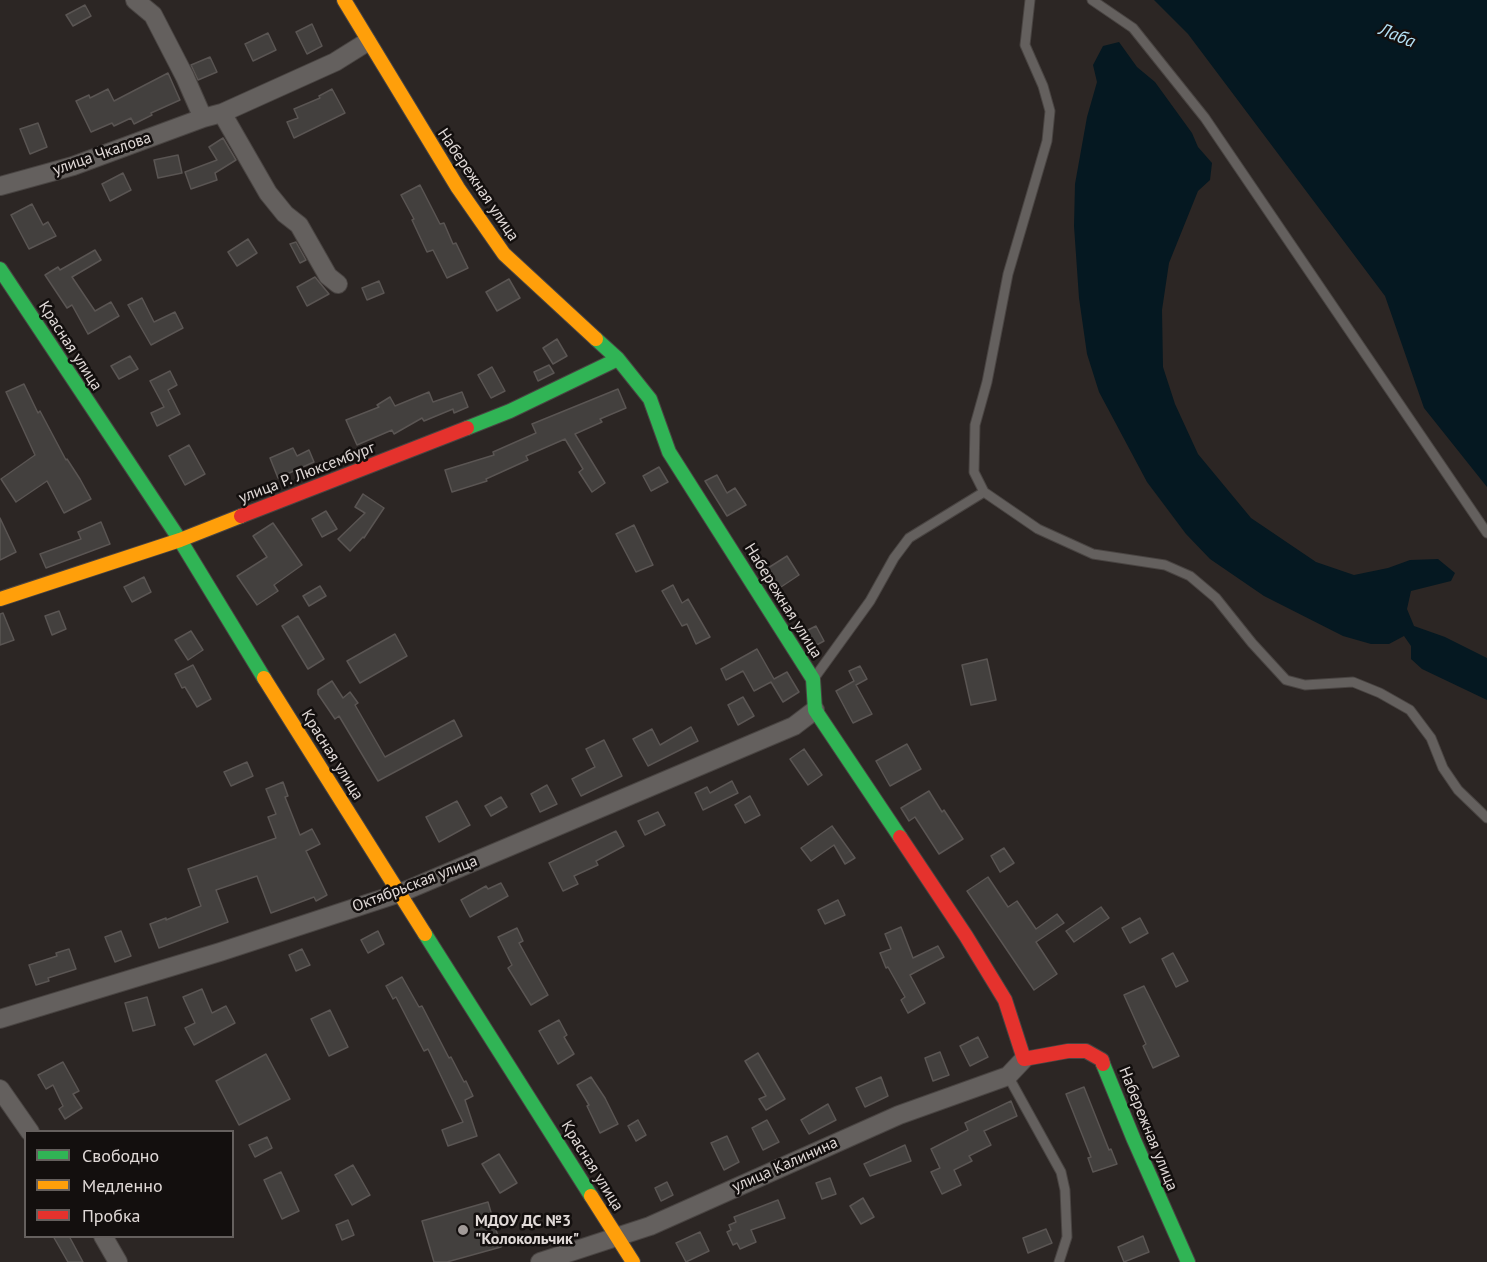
<!DOCTYPE html>
<meta charset="utf-8">
<style>
body{margin:0}
#map{position:relative;width:1487px;height:1262px;overflow:hidden;background:#2c2624;font-family:"PT Sans",sans-serif}
canvas{display:block}
.legend{position:absolute;left:24px;top:1130px;width:210px;height:108px;box-sizing:border-box;background:#130f0e;border:2px solid #65605e;margin:0;padding:8px 10px;list-style:none;font-size:18px;color:#e0d9d7}
.legend li{display:flex;align-items:center;gap:12px;height:30px}
.legend b{width:30px;border:2px solid #65605e}
</style>
<div id="map">
<canvas width="1487" height="1262"></canvas>
<ul class="legend">
<li><b style="height:8px;background:#30b455"></b>Свободно</li>
<li><b style="height:8px;background:#ff9f0a"></b>Медленно</li>
<li><b style="height:8px;background:#e5322d"></b>Пробка</li>
</ul>
</div>
<script>
const context = document.querySelector('canvas').getContext('2d');
context.lineJoin = 'round';
function paint(path, color) { context.fillStyle = color; context.fill(path, 'evenodd'); }
const shape = rows => new Path2D(rows.map(r => 'M' + r).join(''));
function trace(path, color, width, dash) { context.strokeStyle = color; context.lineWidth = width; context.lineCap = dash ? 'butt' : 'round'; context.setLineDash(dash || []); context.stroke(path); }
function write(font, color, halo, rows, align = 'center') {
  context.font = font + ' "PT Sans",sans-serif'; context.lineWidth = 5; context.setLineDash([]); context.textBaseline = 'middle'; context.strokeStyle = halo; context.fillStyle = color; for (const [text, x, y, turn = 0] of rows) {
    context.save(); context.translate(x, y); context.rotate((+turn || 0) * Math.PI / 180); context.textAlign = isNaN(turn) ? turn : align; if (halo) context.strokeText(text, 0, 0); context.fillText(text, 0, 0); context.restore();
  }
}
paint(shape([
 [1154,0,1487,0,1487,487,1424,408,1385,296,1188,34],
 [1119,42,1137,67,1155,82,1192,133,1198,147,1212,163,1210,180,1198,191,1169,263,1162,310,1163,367,1175,404,1198,454,1251,518,1316,562,1354,575,1388,568,1410,560,1438,559,1455,573,1451,581,1411,591,1407,609,1414,626,1445,637,1487,658,1487,700,1422,669,1411,659,1411,646,1404,636,1389,644,1371,644,1343,636,1264,596,1210,559,1186,534,1147,482,1099,392,1087,354,1079,298,1074,226,1075,184,1087,117,1097,82,1093,65,1103,46]
]), '#051821');
const building = shape([
 [85,5,91,16,73,26,66,15,85,5],
 [312,24,322,46,307,54,296,32,312,24],
 [268,33,276,50,253,61,245,44,268,33],
 [210,57,217,72,198,80,191,65,210,57],
 [168,73,180,100,151,113,152,115,134,124,131,118,114,126,112,123,91,132,76,101,89,95,90,98,108,89,114,101,168,73],
 [332,89,345,113,294,138,287,122,298,118,294,109,320,98,319,96,332,89],
 [38,123,47,147,30,154,20,129,38,123],
 [223,138,236,160,215,173,217,180,191,189,185,172,217,160,209,147,223,138],
 [178,155,182,173,158,178,154,160,178,155],
 [123,173,131,190,110,201,102,184,123,173],
 [420,185,440,224,444,223,453,244,456,243,468,268,447,278,433,250,427,252,412,220,414,219,401,195,420,185],
 [32,204,43,225,48,222,56,236,29,249,11,215,32,204],
 [248,239,257,253,237,266,228,252,248,239],
 [296,242,306,260,300,263,290,244,296,242],
 [95,250,101,260,72,277,95,311,111,302,119,316,88,334,72,305,67,308,45,275,58,267,60,270,95,250],
 [315,277,329,294,307,306,297,287,315,277],
 [509,279,520,298,497,311,486,292,509,279],
 [379,281,384,293,367,300,362,288,379,281],
 [142,298,154,322,175,312,183,328,151,345,128,305,142,298],
 [557,339,567,356,553,364,543,348,557,339],
 [130,356,138,369,119,379,111,366,130,356],
 [549,365,554,373,538,381,534,372,549,365],
 [492,367,505,391,491,398,478,375,492,367],
 [170,371,177,385,168,390,180,414,157,426,151,413,164,407,150,381,170,371],
 [24,384,38,413,40,411,66,460,67,459,80,479,91,499,64,513,47,481,16,502,1,479,35,455,6,392,24,384],
 [618,389,626,408,600,419,602,422,575,434,605,483,592,492,579,472,583,469,565,439,526,456,528,460,486,479,487,481,452,492,445,470,494,455,493,452,536,433,532,424,618,389],
 [429,392,433,402,462,392,468,407,454,413,453,409,424,421,422,418,394,434,392,430,357,445,346,420,379,407,377,405,390,397,395,406,429,392],
 [189,445,205,474,185,485,169,456,189,445],
 [293,448,297,456,309,450,314,462,278,478,270,458,293,448],
 [659,467,668,482,651,491,643,476,659,467],
 [717,475,727,493,735,488,746,505,727,516,705,481,717,475],
 [363,494,384,508,364,538,363,537,350,551,338,539,365,513,355,507,363,494],
 [326,511,337,529,322,537,312,519,326,511],
 [0,518,16,552,0,560,0,518],
 [101,522,110,544,46,568,40,554,81,539,78,532,101,522],
 [273,523,302,565,274,585,278,591,257,605,237,576,267,557,253,536,273,523],
 [634,525,653,565,636,572,616,534,634,525],
 [760,556,768,568,787,556,799,575,775,591,755,559,760,556],
 [144,577,151,592,132,602,124,587,144,577],
 [673,585,682,603,688,599,710,637,696,644,687,624,682,626,662,591,673,585],
 [320,586,326,596,309,606,303,596,320,586],
 [59,611,66,629,52,635,45,616,59,611],
 [3,613,14,640,0,645,0,614,3,613],
 [298,616,324,659,308,669,282,626,298,616],
 [816,626,824,641,811,648,802,633,816,626],
 [191,631,203,650,188,660,175,640,191,631],
 [395,634,407,656,360,683,347,661,395,634],
 [757,649,774,679,787,672,799,692,783,702,771,682,754,691,743,671,726,680,721,669,757,649],
 [987,659,996,700,971,705,962,665,987,659],
 [193,665,211,699,197,707,185,687,182,688,175,674,193,665],
 [860,666,867,679,856,685,872,714,853,723,836,691,854,681,849,671,860,666],
 [332,681,343,698,350,692,358,703,355,705,385,757,454,720,462,736,378,781,339,716,335,719,318,694,318,690,332,681],
 [743,697,754,716,738,725,728,705,743,697],
 [691,727,698,741,648,766,633,739,652,729,660,745,691,727],
 [604,740,622,776,581,796,572,779,595,767,586,749,604,740],
 [907,744,921,769,890,786,876,761,907,744],
 [804,749,822,775,808,785,790,759,804,749],
 [247,762,253,776,231,786,224,772,247,762],
 [732,781,738,793,703,810,695,793,707,787,710,793,732,781],
 [283,782,288,796,285,797,300,835,312,829,320,844,306,851,327,895,316,901,314,897,271,913,257,876,216,890,228,922,159,948,150,924,166,918,166,920,201,906,188,869,276,838,268,817,276,814,266,789,283,782],
 [547,785,557,804,540,812,531,794,547,785],
 [929,791,942,812,944,810,963,839,939,854,915,817,909,821,901,808,929,791],
 [750,796,760,815,745,823,735,805,750,796],
 [501,797,507,807,491,816,485,806,501,797],
 [457,801,470,825,439,842,426,817,457,801],
 [658,812,665,825,645,835,638,821,658,812],
 [832,826,855,858,845,864,834,845,811,861,801,848,832,826],
 [616,831,624,846,596,861,598,865,574,876,578,884,563,891,549,863,616,831],
 [1004,848,1014,863,1000,872,991,856,1004,848],
 [988,877,1008,907,1017,901,1036,929,1057,914,1064,923,1036,942,1057,974,1034,990,967,891,988,877],
 [501,883,508,896,470,917,461,900,486,886,488,889,501,883],
 [838,900,845,915,825,924,818,910,838,900],
 [1101,907,1109,918,1074,942,1066,931,1101,907],
 [1140,918,1148,933,1130,943,1122,928,1140,918],
 [901,927,913,958,938,946,944,957,910,975,925,1003,908,1013,901,1000,905,997,888,967,886,968,880,953,891,949,885,934,901,927],
 [517,928,523,941,519,943,548,995,531,1005,508,968,512,965,498,937,517,928],
 [121,931,131,956,115,962,105,937,121,931],
 [378,931,384,944,368,953,361,940,378,931],
 [69,949,76,969,48,978,49,981,36,985,29,965,57,956,56,953,69,949],
 [302,949,310,965,296,971,289,955,302,949],
 [1173,953,1188,981,1176,987,1162,959,1173,953],
 [402,977,419,1007,422,1006,449,1058,451,1057,464,1082,466,1081,473,1096,465,1100,477,1136,448,1146,442,1130,463,1122,428,1049,424,1051,396,997,393,999,386,986,402,977],
 [1144,986,1179,1056,1153,1068,1143,1046,1146,1044,1124,995,1144,986],
 [202,989,212,1013,226,1006,235,1023,194,1045,185,1028,195,1023,183,997,202,989],
 [147,997,155,1025,133,1031,125,1003,147,997],
 [330,1010,348,1047,329,1056,311,1019,330,1010],
 [559,1020,567,1035,564,1037,574,1054,558,1064,539,1031,559,1020],
 [978,1037,988,1057,970,1066,960,1046,978,1037],
 [940,1052,949,1075,933,1081,925,1058,940,1052],
 [758,1053,785,1099,766,1110,759,1099,766,1096,745,1061,758,1053],
 [266,1054,290,1099,239,1125,216,1081,266,1054],
 [63,1062,79,1091,73,1094,82,1108,65,1119,59,1109,63,1106,53,1085,46,1089,38,1075,63,1062],
 [591,1077,605,1098,618,1124,600,1133,587,1106,589,1105,577,1085,591,1077],
 [881,1077,888,1096,865,1107,856,1088,881,1077],
 [1084,1087,1109,1150,1111,1149,1117,1164,1093,1172,1088,1158,1091,1157,1066,1094,1084,1087],
 [1011,1101,1017,1116,984,1131,991,1145,969,1156,972,1161,954,1170,961,1185,942,1194,931,1172,940,1168,931,1149,968,1130,965,1123,1011,1101],
 [828,1104,836,1120,809,1134,801,1120,828,1104],
 [638,1120,646,1135,636,1141,628,1126,638,1120],
 [767,1120,779,1142,763,1150,752,1128,767,1120],
 [727,1136,739,1162,724,1170,711,1143,727,1136],
 [267,1137,272,1148,255,1157,249,1145,267,1137],
 [905,1145,911,1161,870,1176,864,1164,905,1145],
 [499,1154,517,1183,500,1193,482,1164,499,1154],
 [353,1165,370,1195,352,1205,335,1175,353,1165],
 [281,1172,299,1211,282,1219,264,1180,281,1172],
 [830,1178,836,1194,822,1199,816,1183,830,1178],
 [667,1182,673,1195,661,1201,655,1188,667,1182],
 [863,1198,874,1217,861,1224,850,1206,863,1198],
 [778,1200,785,1218,751,1230,756,1242,740,1249,737,1243,733,1245,727,1232,731,1230,729,1225,736,1222,734,1217,778,1200],
 [488,1202,501,1247,447,1262,434,1262,422,1221,488,1202],
 [348,1220,354,1235,342,1240,336,1225,348,1220],
 [1046,1229,1052,1243,1028,1253,1023,1238,1046,1229],
 [700,1232,709,1251,686,1262,676,1243,700,1232],
 [53,1236,69,1236,83,1262,68,1262,53,1236],
 [1143,1236,1149,1252,1124,1262,1118,1247,1143,1236]
]);
paint(building, '#43403e');
trace(building, '#5a5553', 1.5);
const lane = shape([
 [1092,0,1133,28,1205,118,1487,533],
 [984,492,974,472,975,425,987,382,1008,274,1047,141,1050,111,1043,86,1025,45,1030,0],
 [815,677,870,601,894,558,909,538,984,492,1038,529,1093,554,1165,565,1190,576,1216,598,1252,643,1286,680,1305,685,1353,682,1380,693,1410,710,1431,738,1443,768,1458,790,1487,818],
 [1008,1076,1061,1172,1065,1190,1067,1237,1059,1262]
]);
const street = shape([
 [135,0,153,15,185,77,203,118],
 [222,113,268,193,285,214,299,225,328,276,338,284],
 [0,186,73,166,203,118,222,113,335,62,367,42],
 [0,1019,220,952,400,893,794,726,815,710],
 [0,1089,30,1132],
 [103,1236,118,1262],
 [540,1262,650,1226,899,1115,1008,1076,1024,1059]
]);
const fast = shape([
 [0,269,180,540,264,678],
 [596,339,618,359,650,399,669,452,813,679,815,710,900,837],
 [467,428,510,411,618,359],
 [425,934,591,1196],
 [1103,1064,1134,1140,1188,1262]
]);
const slow = shape([
 [344,0,458,188,504,254,596,339],
 [0,599,180,540,241,516],
 [264,678,425,934],
 [591,1196,633,1262]
]);
const jam = shape([
 [241,516,467,428],
 [900,837,966,936,1005,1000,1024,1059,1068,1051,1086,1051,1102,1060,1103,1064]
]);
trace(lane, '#494442', 11);
trace(street, '#494442', 20);
trace(fast, '#494442', 16);
trace(slow, '#494442', 16);
trace(jam, '#494442', 16);
trace(lane, '#64605e', 9);
trace(street, '#64605e', 18);
trace(fast, '#30b455', 14);
trace(slow, '#ff9f0a', 14);
trace(jam, '#e5322d', 14);
for (const [x, y, r, color] of [
 [463,1230,6,"#a19a98"]
]) { const dot = new Path2D(); dot.arc(x, y, r, 0, 2 * Math.PI); context.fillStyle = color; context.fill(dot); trace(dot, '#130f0e', 2); }
write('16px', '#e0d9d7', '#130f0e', [
 ["улица Чкалова",102,154,-19],
 ["Набережная улица",478,185,56],
 ["Красная улица",70,346,57],
 ["улица Р. Люксембург",307,473,-21],
 ["Набережная улица",783,601,58],
 ["Красная улица",332,755,58],
 ["Октябрьская улица",415,884,-21],
 ["Набережная улица",1148,1129,68],
 ["улица Калинина",785,1165,-24],
 ["Красная улица",592,1166,58]
]);
write('bold 16px', '#e0d9d7', '#130f0e', [
 ["МДОУ ДС №3",475,1221],
 ["\"Колокольчик\"",475,1239]
], 'left');
write('italic 18px', '#b5e2f6', '#130f0e', [
 ["Лаба",1397,36,22]
]);
</script>
